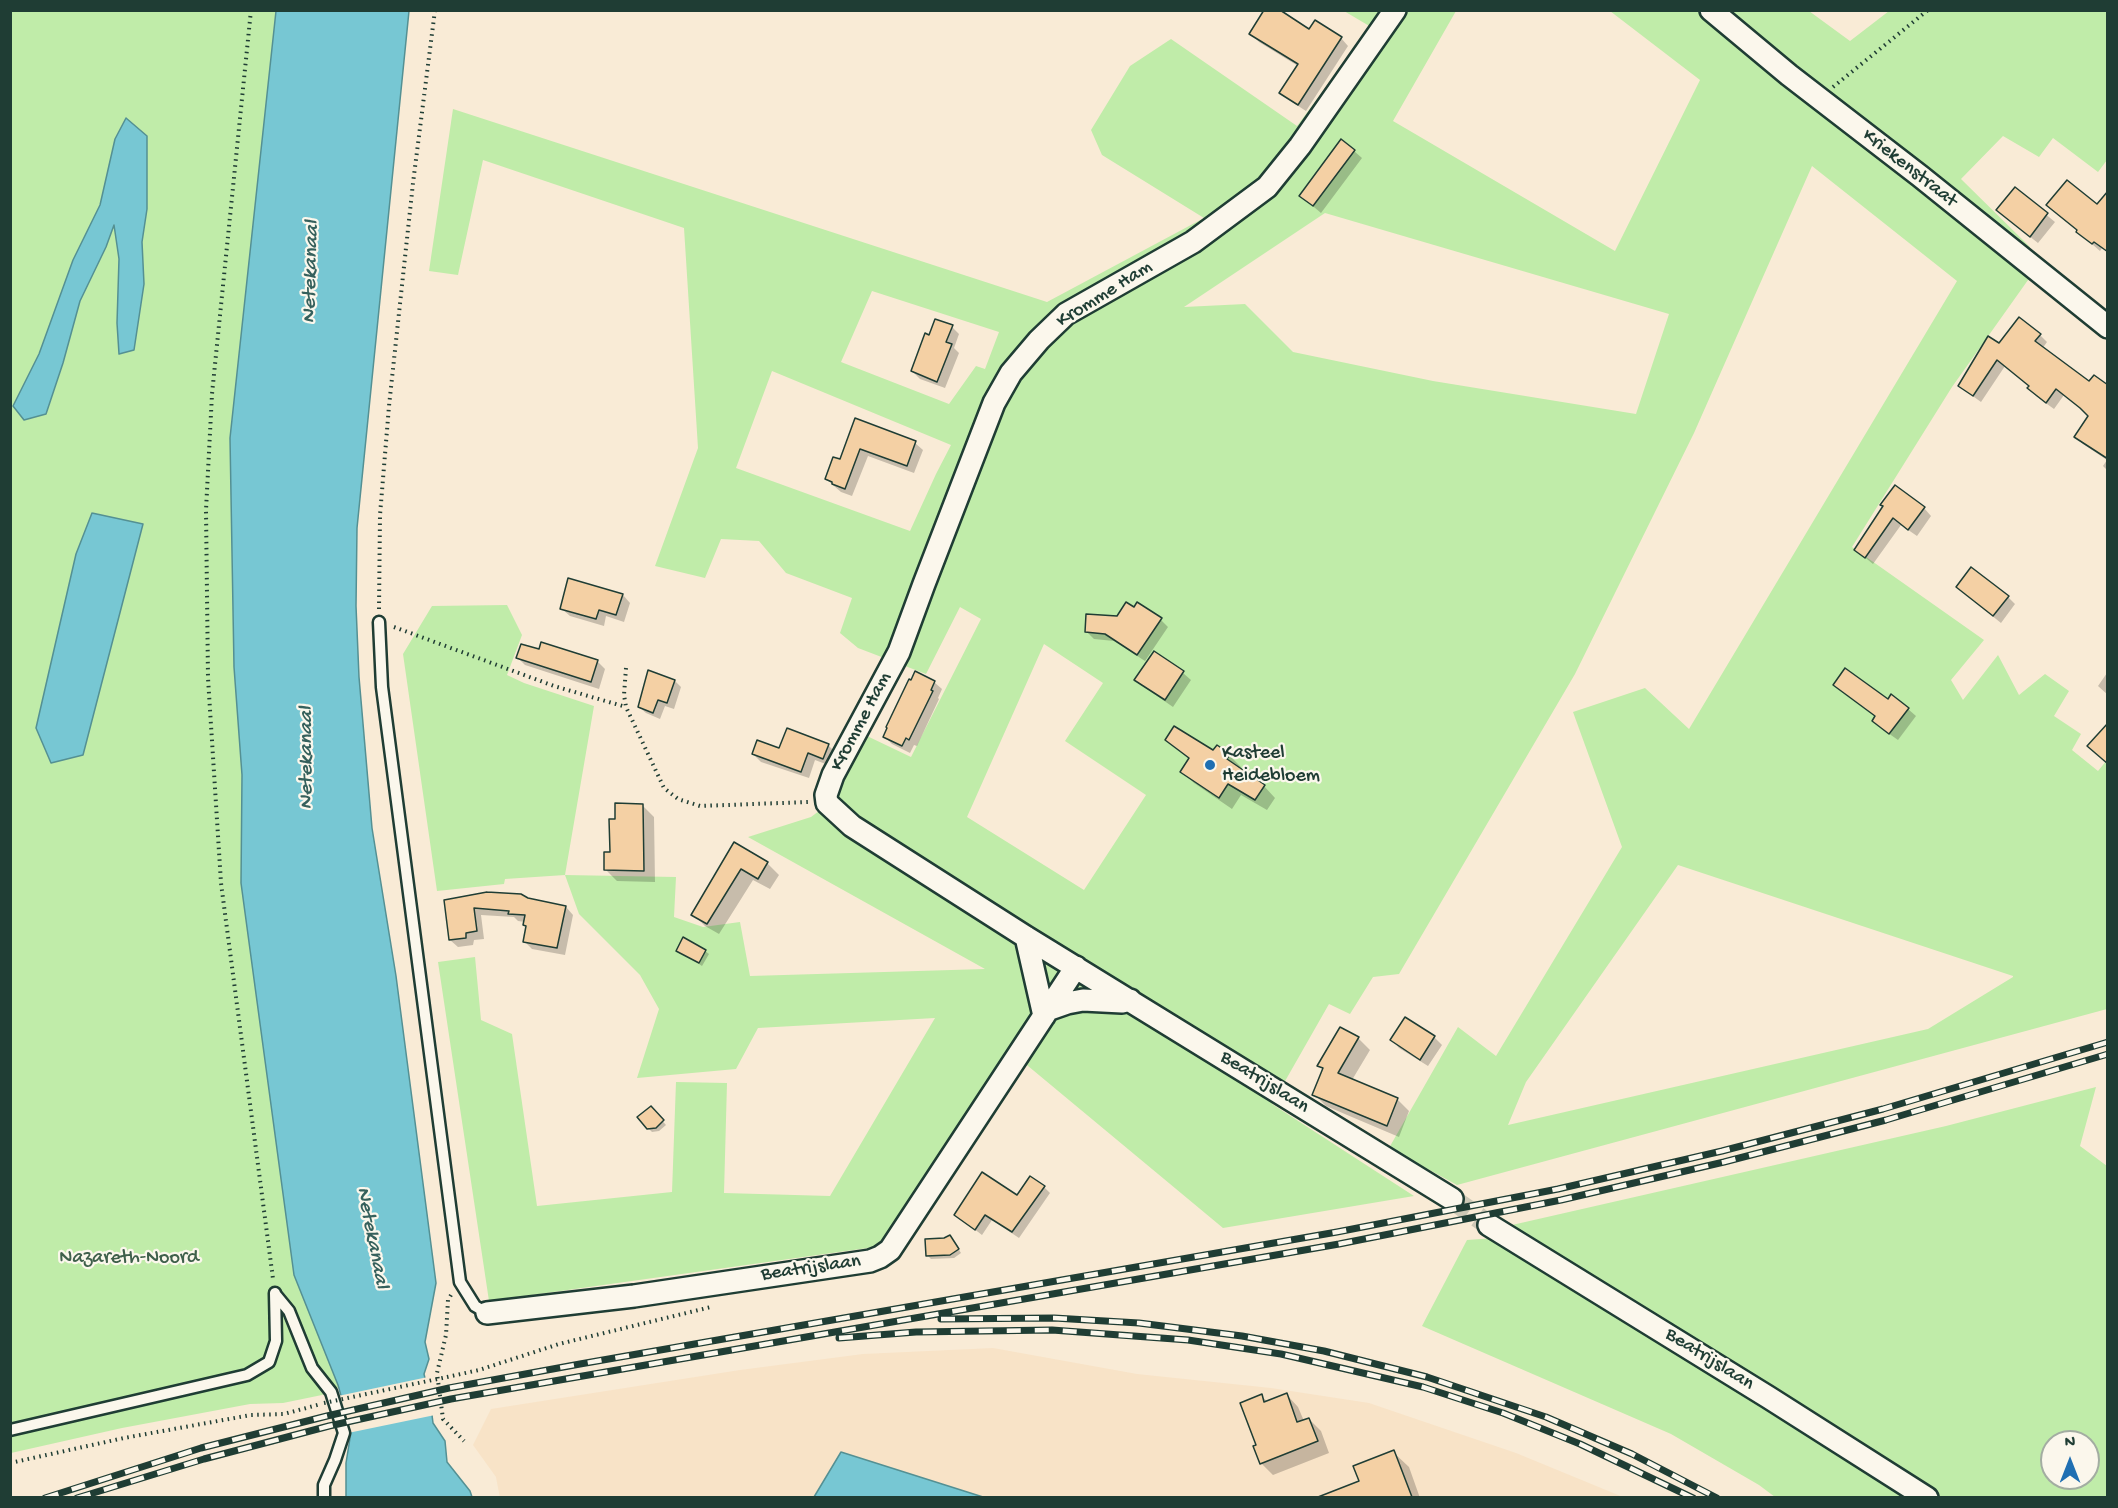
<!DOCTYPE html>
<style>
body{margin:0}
#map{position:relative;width:2118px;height:1508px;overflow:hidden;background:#f9ebd6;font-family:"Gochi Hand",sans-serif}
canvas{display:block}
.frame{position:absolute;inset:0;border:12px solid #1f3d34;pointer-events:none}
.north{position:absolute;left:2040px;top:1430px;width:60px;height:60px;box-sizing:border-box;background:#fbf7ec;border:2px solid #a3ada2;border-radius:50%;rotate:0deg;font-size:16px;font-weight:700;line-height:24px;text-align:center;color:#1f3d34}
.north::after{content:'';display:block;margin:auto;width:21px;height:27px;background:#1f6fb2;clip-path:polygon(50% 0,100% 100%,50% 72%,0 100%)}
</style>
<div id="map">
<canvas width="2118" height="1508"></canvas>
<div class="frame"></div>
<div class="north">N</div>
</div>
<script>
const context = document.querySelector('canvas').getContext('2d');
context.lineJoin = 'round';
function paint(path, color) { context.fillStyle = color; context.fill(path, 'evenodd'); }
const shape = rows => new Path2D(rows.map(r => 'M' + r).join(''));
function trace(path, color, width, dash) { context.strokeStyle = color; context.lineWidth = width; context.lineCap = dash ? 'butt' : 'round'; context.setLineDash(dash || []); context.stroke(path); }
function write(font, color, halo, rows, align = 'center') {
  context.font = font + ' "Gochi Hand",sans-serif'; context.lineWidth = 4.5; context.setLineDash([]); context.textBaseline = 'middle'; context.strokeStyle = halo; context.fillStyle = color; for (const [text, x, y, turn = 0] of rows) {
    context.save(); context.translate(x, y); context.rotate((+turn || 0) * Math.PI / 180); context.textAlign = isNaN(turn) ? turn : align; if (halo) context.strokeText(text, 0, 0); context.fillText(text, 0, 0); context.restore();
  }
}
paint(shape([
 [993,1348,1137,1374,1271,1388,1369,1403,1516,1453,1623,1497,500,1498,496,1477,473,1445,491,1409,740,1370,863,1354]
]), '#f8e3c7');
paint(shape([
 [10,11,276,11,230,438,234,667,242,775,241,882,294,1275,344,1385,322,1395,283,1403,250,1404,122,1428,11,1453],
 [1344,11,1456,11,1393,121,1615,251,1700,80,1610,11,1809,11,1850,41,1889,11,2107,11,2107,160,2098,172,2053,138,2039,157,2003,136,1961,179,2030,247,2033,273,1952,387,1852,547,1984,640,1951,680,1963,700,1998,655,2019,695,2045,674,2069,691,2054,716,2081,734,2072,750,2098,771,2107,760,2107,1009,1457,1185,1389,1148,1458,1027,1496,1056,1622,847,1573,712,1645,688,1689,729,1957,281,1812,166,1694,433,1575,674,1399,974,1373,977,1350,1014,1329,1004,1272,1104,1414,1196,1223,1228,1010,1051,882,1246,489,1301,438,962,475,957,481,1020,512,1034,537,1206,672,1192,676,1082,727,1083,724,1193,830,1196,935,1018,758,1028,736,1069,637,1078,659,1009,640,975,579,914,565,875,505,879,504,884,437,891,403,654,432,606,507,605,522,635,507,675,524,683,594,706,565,875,676,877,674,917,703,927,740,922,750,976,985,969,748,837,811,817,819,811,867,736,911,757,981,619,960,607,926,674,858,648,840,633,852,598,786,573,759,541,721,539,705,578,655,566,698,448,684,228,483,160,458,275,429,271,453,109,1047,302,1204,218,1102,155,1091,130,1130,66,1171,39,1297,126,1371,27],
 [1325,213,1669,314,1636,414,1433,381,1293,352,1245,304,1184,307],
 [872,291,999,332,985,369,976,366,949,404,841,362],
 [772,371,951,445,936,474,910,531,736,468],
 [1044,644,1103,683,1065,741,1146,795,1084,890,967,817],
 [1678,865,2013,976,2013,977,1928,1029,1508,1125,1526,1082],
 [2096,1087,2080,1146,2107,1166,2107,1497,1775,1497,1759,1485,1671,1434,1422,1326,1467,1240,1524,1236,1512,1225,1946,1126],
 [2052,1442,2088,1442,2088,1478,2052,1478]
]), '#c0eca9');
const water = shape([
 [276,11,409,11,357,528,356,606,359,677,372,828,396,976,436,1283,425,1342,429,1359,424,1374,430,1399,433,1423,445,1441,447,1462,470,1491,472,1497,346,1497,346,1463,351,1432,338,1385,294,1275,241,883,242,775,234,667,230,438,276,11],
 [126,118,147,136,147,209,142,242,144,284,134,350,119,354,117,323,119,259,114,225,106,247,80,301,63,363,46,414,24,420,13,406,39,354,73,260,100,205,115,139,126,118],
 [92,513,143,524,83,755,51,763,36,728,76,554,92,513],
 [841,1452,983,1497,814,1497,841,1452]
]);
paint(water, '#77c7d3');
trace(water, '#549093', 1.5);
paint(shape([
 [428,1377,435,1415,348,1433,338,1396]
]), '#f9ebd6');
paint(shape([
 [1310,31,1341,38,1348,46,1306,111,1289,100,1281,92,1298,66,1259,42,1251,34],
 [1354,151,1362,158,1321,213,1301,196],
 [2015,189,2055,222,2038,243,2006,218],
 [2098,206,2108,211,2108,252,2102,248,2100,251,2078,232],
 [952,327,959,334,954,348,959,353,945,388,920,379,912,371],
 [2040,335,2047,342,2042,349,2089,383,2108,387,2108,471,2103,466,2107,460,2083,444,2076,437,2090,416,2064,395,2054,409,2036,396,2029,388,2030,387,2005,366,1981,402,1959,386,1999,345],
 [856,420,915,443,923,450,914,473,868,456,852,496,841,492,834,486,827,479,841,461],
 [1884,507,1924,508,1931,516,1917,536,1901,525,1873,564,1856,550],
 [569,580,623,595,630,603,624,622,606,616,604,626,570,616,562,609],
 [1965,594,2008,597,2015,604,2001,623],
 [1161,620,1168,627,1145,661,1114,641,1094,639,1087,632],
 [540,651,597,661,605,669,599,689,525,665,518,658],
 [1154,653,1183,673,1191,680,1173,707,1144,687,1136,679],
 [2107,673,2108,674,2108,695,2098,686],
 [675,681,681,687,674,709,665,706,660,719,646,713,639,707],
 [934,682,942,689,938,698,939,699,917,746,914,745,910,753,892,744,885,737],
 [1835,684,1908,709,1916,716,1898,740,1881,728,1876,717],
 [1167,740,1229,755,1241,767,1239,769,1264,786,1275,798,1267,810,1241,795,1232,809,1194,783,1182,772,1190,760],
 [828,745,836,753,831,766,815,760,809,778,761,762,753,754],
 [642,805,654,817,655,882,617,881,605,869,612,854,617,821],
 [734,844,767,863,779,875,770,889,753,880,719,934,705,926,693,914],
 [528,899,566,907,573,915,565,955,532,949,524,941,527,928,524,925,525,922,518,921,514,917,481,915,484,939,474,940,473,945,458,947,450,940,445,901],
 [678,950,705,951,709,954,702,966],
 [1405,1019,1434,1037,1442,1045,1428,1066,1399,1048,1392,1040],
 [1358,1038,1370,1050,1352,1080,1397,1099,1409,1111,1399,1137,1326,1106,1314,1094,1324,1070,1319,1065],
 [651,1108,666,1125,659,1131,652,1132,648,1128],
 [1044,1187,1050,1193,1019,1238,992,1220,982,1235,956,1215,1018,1197],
 [953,1240,961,1253,954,1258,931,1259,928,1256],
 [1287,1395,1298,1407,1304,1421,1309,1419,1321,1431,1329,1453,1273,1475,1261,1463,1258,1446,1261,1396,1268,1402],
 [1393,1452,1409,1467,1420,1498,1319,1498,1361,1481]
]), '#0003');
const building = shape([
 [1264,10,1280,10,1309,29,1315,20,1342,37,1298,105,1279,93,1298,64,1249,34,1264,10],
 [1341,139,1355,150,1313,206,1299,196,1341,139],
 [2067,180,2097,204,2108,191,2108,252,2094,242,2092,244,2076,232,2077,230,2046,205,2067,180],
 [2015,187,2048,213,2030,237,1996,210,2015,187],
 [2019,317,2041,334,2035,341,2089,381,2094,375,2108,385,2108,459,2074,437,2088,416,2080,408,2056,389,2046,403,2027,388,2029,386,1997,360,1973,396,1958,386,1988,336,1999,343,2019,317],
 [935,319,953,325,946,342,952,344,937,382,911,371,925,333,929,335,935,319],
 [855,418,916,441,907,466,860,449,845,489,832,484,832,482,825,479,833,457,840,459,855,418],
 [1895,485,1925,507,1908,530,1893,518,1865,558,1854,550,1883,506,1880,505,1895,485],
 [1971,567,2009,596,1993,616,1956,587,1971,567],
 [568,578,623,594,616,615,599,610,596,619,560,609,568,578],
 [1126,602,1134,607,1137,602,1162,618,1137,655,1105,634,1085,632,1086,614,1117,616,1126,602],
 [541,642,598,660,591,682,516,658,521,644,539,649,541,642],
 [1154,651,1184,671,1165,700,1134,680,1154,651],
 [1845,668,1888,699,1891,694,1909,708,1889,734,1872,721,1875,716,1833,685,1845,668],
 [648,670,675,680,667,703,658,700,653,713,638,707,648,670],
 [915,671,935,681,931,690,933,691,909,740,906,738,902,746,883,737,887,728,886,727,909,679,911,680,915,671],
 [2108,723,2108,764,2087,746,2108,723],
 [1174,726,1213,750,1217,745,1230,754,1227,759,1265,785,1255,800,1228,784,1219,798,1180,772,1189,758,1165,740,1174,726],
 [787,728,829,744,823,759,808,753,801,772,752,754,757,740,779,748,787,728],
 [615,803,643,804,644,871,604,870,604,852,610,852,609,819,615,819,615,803],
 [734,842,768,862,758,879,741,869,707,924,691,915,734,842],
 [487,892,521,894,528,898,566,906,557,948,523,942,526,926,523,925,525,915,508,914,509,911,474,908,477,931,466,933,466,938,449,940,444,900,487,892],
 [683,937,706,950,699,963,676,951,683,937],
 [1405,1017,1435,1036,1420,1060,1390,1040,1405,1017],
 [1340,1027,1359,1037,1338,1073,1398,1098,1387,1126,1312,1095,1323,1068,1317,1066,1340,1027],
 [651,1106,664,1120,656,1128,647,1129,637,1117,651,1106],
 [982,1172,1017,1195,1030,1176,1045,1186,1012,1232,985,1215,975,1230,954,1215,982,1172],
 [950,1235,959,1249,950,1255,926,1256,925,1239,944,1238,950,1235],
 [1287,1393,1297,1422,1309,1418,1318,1441,1260,1464,1253,1446,1256,1445,1240,1403,1262,1394,1264,1402,1287,1393],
 [1394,1450,1412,1497,1318,1497,1359,1481,1353,1466,1394,1450]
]);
paint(building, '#f4d0a4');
trace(building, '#1f3d34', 1.5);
trace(shape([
 [1452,1199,1489,1225]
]), '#cdc8b6', 21, [21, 10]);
const service = shape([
 [379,622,382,687,460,1282,475,1306,487,1313],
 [275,1294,289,1311,312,1368,331,1392,344,1433,335,1460,324,1485,324,1498],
 [10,1430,247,1375,269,1362,276,1341,275,1293]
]);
const minor = shape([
 [1395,10,1300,146,1267,187,1193,242,1066,314,1039,340,1011,373,994,403,924,584,899,652,833,775,826,795,827,803,852,826,1026,937,1452,1199],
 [1711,10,1789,75,1920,176,2108,327],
 [1026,937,1044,1016],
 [1047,1010,1067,1003,1083,1000,1122,1002,1130,1000],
 [1489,1225,1768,1397,1927,1498],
 [487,1313,634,1296,870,1261,880,1257,890,1250,1076,967]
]);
trace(service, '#1f3d34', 15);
trace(minor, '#1f3d34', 26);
trace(shape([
 [251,10,212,394,206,510,208,678,221,883,273,1279],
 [1833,87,1928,10],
 [379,609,380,515,389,406,413,183,435,10],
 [394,627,554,686,626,707],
 [626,668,624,695,626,707,664,788,678,799,700,806,808,802],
 [451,1295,448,1300,446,1335,437,1373,443,1419,464,1441],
 [447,1377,479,1370,559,1344,711,1307],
 [10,1463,124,1438,251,1415,284,1414,321,1404]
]), '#1f3d34', 4, [1.5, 4.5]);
trace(service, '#fbf7ec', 10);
trace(minor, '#fbf7ec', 21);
const rail = shape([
 [941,1319,1054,1318,1139,1323,1242,1336,1324,1351,1427,1377,1546,1417,1632,1454,1717,1498],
 [839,1338,916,1332,1052,1330,1188,1340,1281,1354,1423,1387,1503,1413,1580,1444,1693,1498],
 [45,1498,201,1448,327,1416,449,1388,580,1364,1337,1232,1558,1189,1722,1151,1883,1109,2108,1042],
 [77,1498,204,1459,329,1426,451,1399,1339,1244,1561,1200,1724,1162,1886,1120,2108,1054]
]);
trace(rail, '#1f3d34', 7);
trace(rail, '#fbf7ec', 4.5, [14]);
trace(shape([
 [324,1403,447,1377]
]), '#1f3d34', 4, [1.5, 4.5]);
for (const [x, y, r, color] of [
 [1210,765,6,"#1f6fb2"]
]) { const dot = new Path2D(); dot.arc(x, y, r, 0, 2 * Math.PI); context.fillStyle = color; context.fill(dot); trace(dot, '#fbf7ec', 2); }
write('20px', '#1f3d34', '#fbf7ec', [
 ["Kriekenstraat",1909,169,38],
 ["Kromme Ham",1105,295,-32],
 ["Kromme Ham",862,722,-62],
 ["Beatrijslaan",1264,1083,32],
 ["Beatrijslaan",811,1269,-8],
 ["Beatrijslaan",1709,1360,32]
]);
write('20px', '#1f3d34', '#fbf7ec', [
 ["Kasteel",1222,754],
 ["Heidebloem",1222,777]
], 'left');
write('20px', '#3f604b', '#fbf7ec', [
 ["Nazareth-Noord",129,1259]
]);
write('italic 21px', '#35605c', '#fbf7ec', [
 ["Netekanaal",312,272,-88],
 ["Netekanaal",308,758,-90],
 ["Netekanaal",371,1238,79]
]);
</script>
